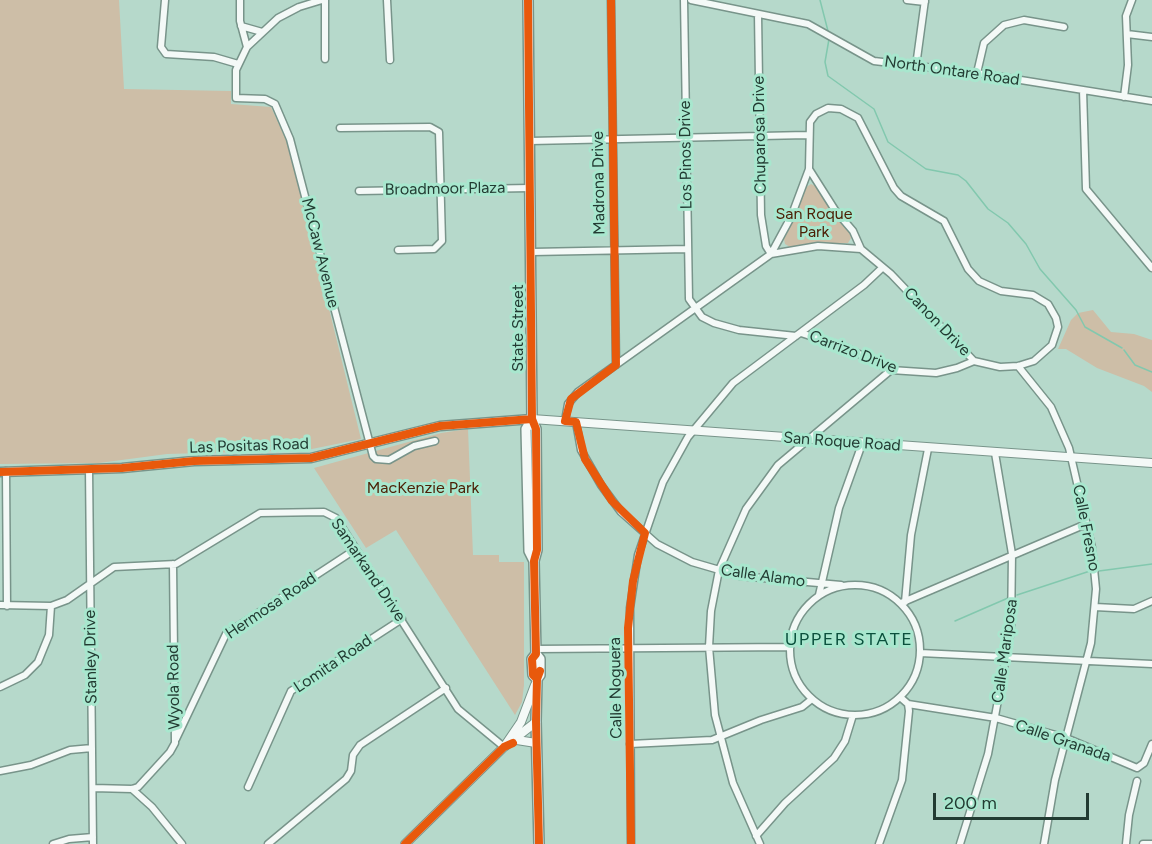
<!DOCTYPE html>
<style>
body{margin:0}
#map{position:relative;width:1152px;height:844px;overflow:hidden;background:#b6d9cb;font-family:Figtree,sans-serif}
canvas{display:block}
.scale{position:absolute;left:933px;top:793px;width:156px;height:27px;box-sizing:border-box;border:3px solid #223b32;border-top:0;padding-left:8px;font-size:18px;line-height:21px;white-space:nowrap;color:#223b32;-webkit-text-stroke:4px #a8e7ce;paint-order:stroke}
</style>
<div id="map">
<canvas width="1152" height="844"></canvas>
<div class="scale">200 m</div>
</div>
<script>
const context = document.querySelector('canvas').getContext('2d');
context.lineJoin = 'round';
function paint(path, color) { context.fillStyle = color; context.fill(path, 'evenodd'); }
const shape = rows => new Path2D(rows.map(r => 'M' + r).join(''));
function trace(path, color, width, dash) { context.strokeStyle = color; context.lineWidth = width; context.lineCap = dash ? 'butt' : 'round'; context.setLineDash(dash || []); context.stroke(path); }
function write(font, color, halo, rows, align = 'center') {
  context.font = font + ' Figtree,sans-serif'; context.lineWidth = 6; context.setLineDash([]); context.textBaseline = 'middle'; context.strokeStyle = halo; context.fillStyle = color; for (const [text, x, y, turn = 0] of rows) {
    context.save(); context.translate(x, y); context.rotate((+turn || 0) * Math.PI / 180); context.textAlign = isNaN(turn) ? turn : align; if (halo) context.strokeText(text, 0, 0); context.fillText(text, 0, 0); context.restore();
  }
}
paint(shape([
 [0,0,119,0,124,89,231,91,231,104,271,107,289,146,361,439,307,450,167,454,99,463,0,464],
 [811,184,817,187,833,213,849,232,851,238,848,243,814,243,790,247,785,244,784,239,796,215,805,188],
 [1093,310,1111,332,1134,334,1152,340,1152,392,1144,386,1097,368,1066,349,1058,349,1071,320,1078,313],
 [468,429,473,555,499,555,499,562,524,562,524,685,522,702,515,715,396,530,366,548,314,468,441,433]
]), '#cdbea7');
trace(shape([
 [820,0,828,31],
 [829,39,825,62,828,76,874,109,888,142,926,169,958,175,966,181,988,209,1008,223,1026,244,1040,269,1076,310,1085,327,1122,348],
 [1124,350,1135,365,1152,372],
 [1099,571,1152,564],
 [1017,595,1090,571],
 [955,621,1008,598]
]), '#82c8ae', 1.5);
const minor = shape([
 [165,0,161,47,166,54,214,57,238,64],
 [240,0,240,21,247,47],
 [322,0,299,7,278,18,247,47,236,70,236,98,265,99,275,104,290,139,373,456,376,459,389,460,414,446,435,441],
 [387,0,390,60],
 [611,0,616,365],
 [684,0,689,299,702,317,714,323,739,330,796,336],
 [691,0,808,24,874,61,977,73,1152,101],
 [907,0,925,2],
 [758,14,761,215,766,246,771,254,818,246,861,249],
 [241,26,262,32],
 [1127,34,1152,37],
 [325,59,325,0],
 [916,66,925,0],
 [977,73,984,43,1004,25,1024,20,1064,27],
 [1083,90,1086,189,1152,268],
 [1124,97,1128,65,1126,16,1132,0],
 [340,128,430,127,439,132,442,241,434,249,398,250],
 [530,141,807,135],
 [359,191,530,188],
 [532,252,688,249],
 [801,333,847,348,891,370,936,373,957,368,974,361],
 [1018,366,1051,407,1069,448,1092,548,1096,589,1091,643,1055,780,1044,844],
 [565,421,568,404,578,392,771,254,791,217,809,169,810,122,816,114,828,108,841,109,858,118,894,188,901,196,944,221,968,269,979,281,1001,291,1033,295,1048,304,1056,318,1058,327,1052,345,1034,361,1018,366,1000,367,974,361,891,274,861,249,853,231,835,210,809,169],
 [576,422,581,450,601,485,621,512,657,544,692,562,740,576,841,585],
 [89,469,93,844],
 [6,471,7,606],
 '790 650a65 65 0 1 1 130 0a65 65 0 1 1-130 0Z',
 [819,595,839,508,862,444],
 [905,602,911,535,928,449],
 [901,603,1086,524],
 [0,605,51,606,67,600,114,567,176,564,260,513,324,512,336,518,458,709,504,747],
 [1095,607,1134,609,1152,601],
 [536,649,790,647],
 [920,653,1152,664],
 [0,687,25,675,38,662,49,635,51,606],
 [908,704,996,718,1066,738,1137,768,1144,763,1152,744],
 [176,739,226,634,356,549],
 [630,744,712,740,761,720,802,707,812,699],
 [0,771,31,765,70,750,92,748],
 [248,787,291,691,402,619],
 [93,788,132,789,138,787,170,752,175,743,173,564],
 [132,789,152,807,182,844],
 [756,836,785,803,834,758,845,741,853,715],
 [53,844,69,839,93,837],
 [268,844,346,779,351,771,353,755,360,745,446,688],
 [631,844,630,608,638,555,663,482,688,437,733,383,864,285,882,268],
 [760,844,733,783,715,715,709,647,711,611,719,570,746,509,778,465,891,370],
 [879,844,902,780,909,711,908,704,900,697],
 [960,844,988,754,1011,630,1012,554,995,453],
 [1126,844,1129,815,1137,781],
 [1143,844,1152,844]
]);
const tertiary = shape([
 [532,419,1152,463],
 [517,740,536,743],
 [504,747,521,722,535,685],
 [405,844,504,747,536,722]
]);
const secondary = shape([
 [0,472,122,468,194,461,311,458,440,426,532,419]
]);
const primary = shape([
 [528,0,532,419,536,429,537,550,534,561,536,654,532,659,533,675,537,679],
 [532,419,526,429,529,551,534,561],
 [536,654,540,659,540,675,537,679,536,721,539,844]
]);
trace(minor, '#78948a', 9);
trace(tertiary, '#78948a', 10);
trace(secondary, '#78948a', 11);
trace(primary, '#78948a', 12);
trace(minor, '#f4f9f7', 6);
trace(tertiary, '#f4f9f7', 8);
trace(secondary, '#f4f9f7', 8);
trace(primary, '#f4f9f7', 9);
trace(shape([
 [528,0,532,419,536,429,537,550,534,561,536,654,532,659,533,675,537,679],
 [611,0,616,365,571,399,565,421,576,422,585,459,612,501,645,533,633,581,628,628,631,844],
 [0,472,122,468,194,461,311,458,440,426,532,419],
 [405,844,504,747,513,743],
 [539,844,536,721,537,679,540,671]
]), '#e8590c', 8);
write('16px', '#223b32', '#a8e7ce', [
 ["North Ontare Road",952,71,8],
 ["Chuparosa Drive",760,135,-91],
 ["Los Pinos Drive",686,155,-91],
 ["Madrona Drive",599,183,-91],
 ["Broadmoor Plaza",445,189,-1],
 ["McCaw Avenue",320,253,76],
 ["Canon Drive",937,322,46],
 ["State Street",518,328,-90],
 ["Carrizo Drive",853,352,21],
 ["San Roque Road",842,442,4],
 ["Las Positas Road",249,446,-2],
 ["Calle Fresno",1086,528,79],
 ["Samarkand Drive",368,570,56],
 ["Calle Alamo",763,576,8],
 ["Hermosa Road",271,606,-34],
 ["Calle Mariposa",1005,651,-82],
 ["Stanley Drive",91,657,-91],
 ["Lomita Road",333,664,-34],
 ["Wyola Road",174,687,-91],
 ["Calle Noguera",616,688,-91],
 ["Calle Granada",1063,741,19]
]);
write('16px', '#4c2006', '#a8e7ce', [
 ["San Roque",814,214],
 ["Park",814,232],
 ["MacKenzie Park",423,488]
]);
context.letterSpacing = '1.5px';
write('18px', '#0a503c', '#a8e7ce', [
 ["UPPER STATE",849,640]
]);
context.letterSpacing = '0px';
</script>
